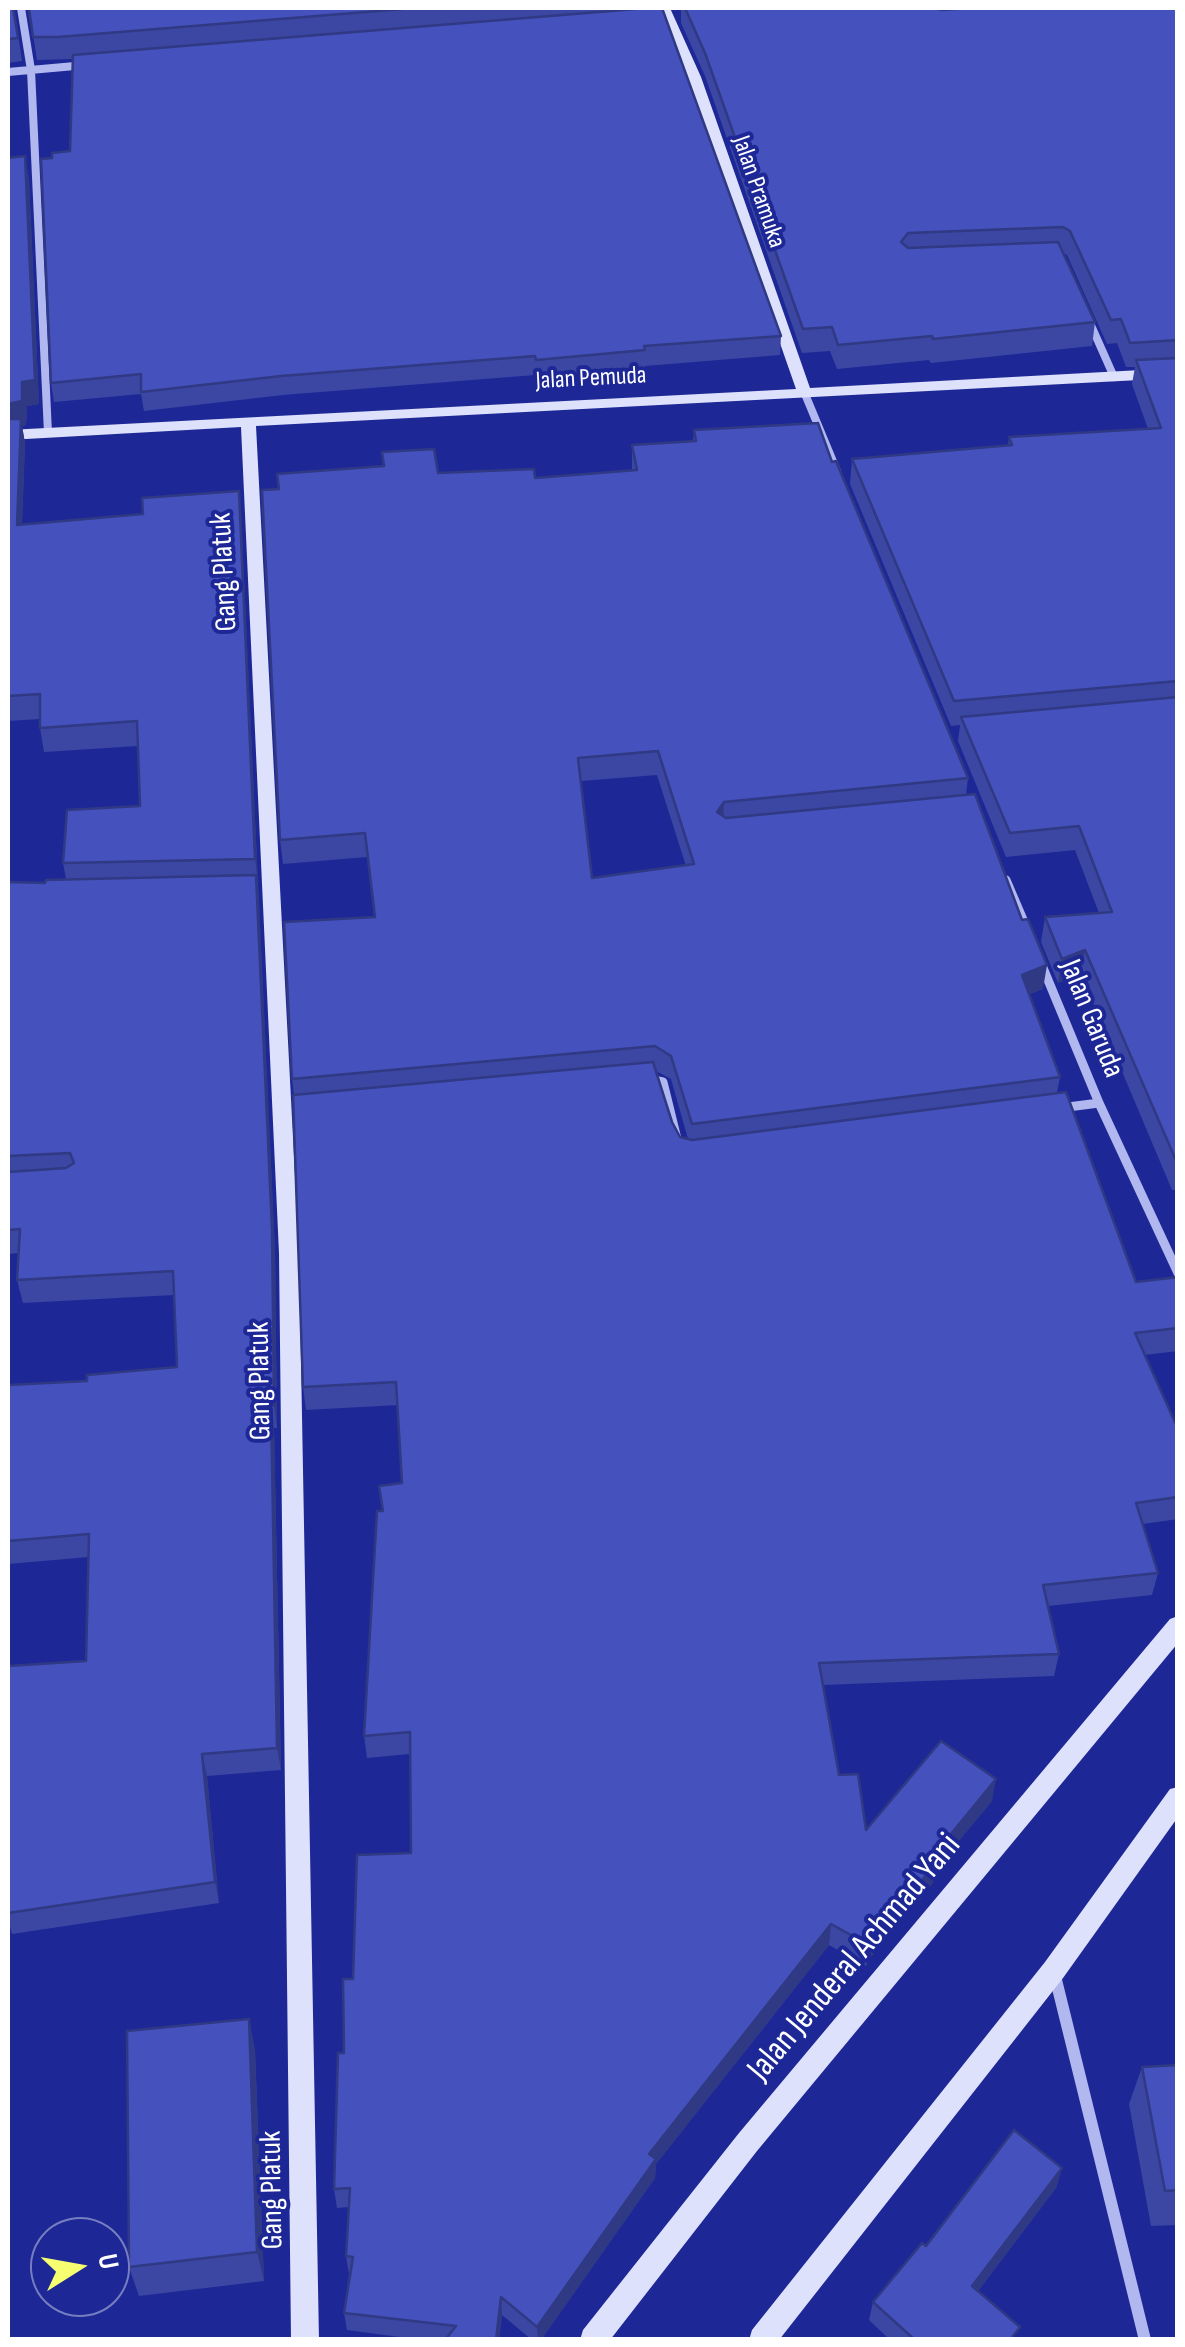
<!DOCTYPE html>
<style>
body{margin:0}
#map{position:relative;width:1185px;height:2347px;overflow:hidden;background:#1d2896;font-family:"Sofia Sans Condensed",sans-serif}
canvas{display:block}
.frame{position:absolute;inset:0;border:10px solid #fff;pointer-events:none}
.north{position:absolute;left:30px;top:2217px;width:100px;height:100px;box-sizing:border-box;background:#1d2896;border:2px solid #777ec0;border-radius:50%;rotate:79deg;font-size:28px;font-weight:700;line-height:40px;text-align:center;color:#fff}
.north::after{content:'';display:block;margin:auto;width:35px;height:45px;background:#f6ff6f;clip-path:polygon(50% 0,100% 100%,50% 72%,0 100%)}
</style>
<div id="map">
<canvas width="1185" height="2347"></canvas>
<div class="frame"></div>
<div class="north">U</div>
</div>
<script>
const context = document.querySelector('canvas').getContext('2d');
context.lineJoin = 'round';
const shape = rows => new Path2D(rows.map(r => 'M' + r).join(''));
function trace(path, color, width, dash) { context.strokeStyle = color; context.lineWidth = width; context.lineCap = dash ? 'butt' : 'round'; context.setLineDash(dash || []); context.stroke(path); }
function paint(path, color) { context.fillStyle = color; context.fill(path, 'evenodd'); }
function write(font, color, halo, rows, align = 'center') {
  context.font = font + ' "Sofia Sans Condensed",sans-serif'; context.lineWidth = 8; context.setLineDash([]); context.textBaseline = 'middle'; context.strokeStyle = halo; context.fillStyle = color; for (const [text, x, y, turn = 0] of rows) {
    context.save(); context.translate(x, y); context.rotate((+turn || 0) * Math.PI / 180); context.textAlign = isNaN(turn) ? turn : align; if (halo) context.strokeText(text, 0, 0); context.fillText(text, 0, 0); context.restore();
  }
}
trace(shape([
 [21,8,31,70,48,433],
 [8,72,86,65],
 [1090,323,1114,377],
 [805,394,837,471]
]), '#b1b7ef', 8);
trace(shape([
 [1006,880,1027,929],
 [1041,963,1099,1103,1178,1273],
 [649,1079,663,1082,677,1139],
 [1060,1108,1099,1103]
]), '#b1b7ef', 9);
trace(shape([
 [1054,1972,1145,2340]
]), '#b1b7ef', 12);
paint(shape([
 [658,8,670,8,701,77,810,388,1178,368,1178,378,256,426,299,1253,319,2340,291,2340,279,1253,241,427,8,440,8,430,796,389,687,77,658,8],
 [1178,1616,1178,1643,757,2151,610,2340,580,2340,583,2330,739,2133,1170,1619,1178,1616],
 [1178,1787,1178,1817,1063,1978,779,2340,749,2340,752,2330,1045,1962,1170,1789,1178,1787]
]), '#dee1fb');
paint(shape([
 [8,8,14,8,22,61,8,63],
 [29,8,662,8,781,336,780,355,645,366,645,370,536,380,535,375,283,395,144,411,141,394,54,402,51,383,52,158,70,151,73,59,37,60],
 [673,8,1178,8,1178,1190,1172,1190,1081,974,1058,983,1041,942,1045,917,1099,913,1075,850,1006,857,958,741,960,725,951,726,850,484,852,459,1008,446,1009,437,1148,429,1132,384,1135,367,1126,367,1117,343,1107,344,1067,255,1063,253,1095,322,1092,346,931,363,929,360,837,369,830,351,802,353,705,76,681,23,681,8],
 [25,156,29,180,39,404,27,406,26,425,22,426,25,443,22,524,143,514,239,491,241,515,275,1253,277,1428,274,1428,281,1770,207,1776,219,1903,12,1934,8,1920,8,1666,86,1661,89,1557,8,1564,8,1385,87,1381,177,1367,174,1295,23,1303,17,1280,19,1253,8,1254,8,882,45,883,66,879,63,863,140,806,138,746,44,752,40,728,40,719,8,721,8,158],
 [694,430,832,462,968,778,966,795,1043,989,1029,994,1060,1077,1057,1093,1136,1282,1178,1277,1178,1351,1145,1355,1178,1429,1178,1519,1143,1524,1158,1573,1152,1595,1048,1606,1059,1654,1054,1676,823,1685,839,1775,866,1830,992,1801,948,1854,946,1865,916,1905,906,1898,866,1966,829,1945,656,2164,655,2178,541,2340,532,2340,502,2315,499,2340,422,2340,347,2330,344,2313,349,2274,346,2256,349,2207,337,2208,334,2189,344,2053,353,1979,411,1853,410,1754,367,1758,364,1736,382,1511,379,1486,402,1483,398,1405,306,1410,303,1387,294,1095,292,1079,374,917,367,857,283,864,280,840,279,489,383,466,382,452,438,473,535,478,632,471,632,445,693,441],
 [657,775,686,866,592,878,581,781],
 [656,1071,671,1079,688,1139,680,1137,672,1122],
 [249,2019,255,2051,264,2281,139,2296,129,2267],
 [1178,2065,1178,2225,1151,2226,1129,2104,1142,2067],
 [1062,2168,1056,2188,978,2291,1016,2340,890,2340,869,2320,873,2302,926,2246]
]), '#3b47a3');
paint(shape([
 [25,156,29,180,39,404,27,406,26,425,22,426,25,443,21,549,17,525,8,429,8,404],
 [239,491,241,515,258,883,255,859],
 [724,802,723,826,717,812],
 [256,875,259,899,275,1253,277,1428,274,1405],
 [1085,950,1081,974,1058,983,1062,959],
 [1047,965,1043,989,1019,999,1022,975],
 [271,1405,274,1428,281,1770,277,1748],
 [202,1754,207,1776,219,1903,215,1882],
 [996,1779,992,1801,948,1854,946,1865,916,1905,919,1884,946,1840],
 [909,1877,906,1898,866,1966,869,1945],
 [831,1924,829,1945,656,2164,655,2178,541,2340,538,2340,537,2327,649,2154],
 [249,2019,255,2051,264,2281,257,2252],
 [1062,2168,1056,2188,967,2305,972,2286],
 [501,2297,502,2315,499,2340,496,2340]
]), '#303984');
const building = shape([
 [8,8,13,8,18,38,8,39,8,8],
 [29,8,415,8,58,37,33,37,29,8],
 [648,8,662,8,781,336,644,346,645,350,536,360,535,356,281,376,141,392,141,374,51,383,41,159,52,158,52,153,70,151,73,55,648,8],
 [685,8,934,8,942,10,973,8,1178,8,1178,340,1130,343,1121,319,1111,320,1070,231,1063,227,908,233,901,242,908,248,1058,242,1095,322,933,339,932,336,838,345,832,327,803,329,705,53,685,8],
 [25,156,35,380,22,382,22,401,8,404,8,158,25,156],
 [1178,358,1178,681,954,701,852,459,1012,445,1009,437,1161,428,1136,360,1178,358],
 [8,419,21,419,17,525,143,514,142,498,239,491,255,859,63,863,67,810,140,806,137,721,40,728,40,694,8,696,8,419],
 [818,423,832,462,836,461,968,778,724,802,717,812,726,818,975,794,1022,920,1028,919,1047,965,1022,975,1060,1077,692,1124,671,1056,655,1046,292,1079,284,922,375,917,365,833,280,840,262,490,279,489,277,474,384,466,382,452,434,449,438,473,534,469,535,478,637,470,632,445,696,441,694,430,818,423],
 [658,751,694,864,592,878,578,758,658,751],
 [1178,697,1178,1165,1085,950,1062,959,1045,917,1112,912,1079,826,1010,833,961,717,1178,697],
 [256,875,272,1229,274,1405,271,1405,277,1748,202,1754,215,1882,8,1913,8,1666,86,1661,89,1534,8,1541,8,1385,87,1381,87,1375,177,1367,173,1271,17,1280,20,1229,8,1230,8,1172,66,1168,74,1163,70,1153,8,1156,8,882,45,883,46,880,256,875],
 [653,1062,672,1122,680,1137,692,1140,1066,1092,1136,1282,1178,1277,1178,1328,1135,1333,1178,1429,1178,1497,1136,1503,1158,1573,1043,1585,1059,1654,819,1663,839,1775,858,1774,866,1830,941,1741,996,1779,946,1840,950,1844,919,1884,909,1877,869,1945,831,1924,649,2154,656,2159,537,2327,501,2297,496,2340,445,2340,456,2326,344,2313,353,2257,346,2256,350,2188,334,2189,338,2053,344,2053,343,1979,353,1979,357,1855,411,1853,410,1732,364,1736,377,1511,383,1511,379,1486,402,1483,396,1382,303,1387,293,1095,653,1062],
 [249,2019,257,2252,129,2267,127,2031,249,2019],
 [1178,2065,1178,2190,1165,2191,1142,2067,1178,2065],
 [1014,2130,1062,2168,972,2286,1020,2327,1010,2340,915,2340,873,2302,922,2243,926,2246,1014,2130]
]);
paint(building, '#4552bd');
trace(building, '#303984', 2.5);
write('25px', '#fff', '#1d2896', [
 ["Jalan Pramuka",758,192,71],
 ["Jalan Pemuda",591,379,-3]
]);
write('30px', '#fff', '#1d2896', [
 ["Gang Platuk",225,572,-93],
 ["Jalan Garuda",1091,1019,68],
 ["Gang Platuk",261,1381,-91],
 ["Gang Platuk",273,2190,-91]
]);
write('35px', '#fff', '#1d2896', [
 ["Jalan Jenderal Achmad Yani",855,1958,-50]
]);
</script>
